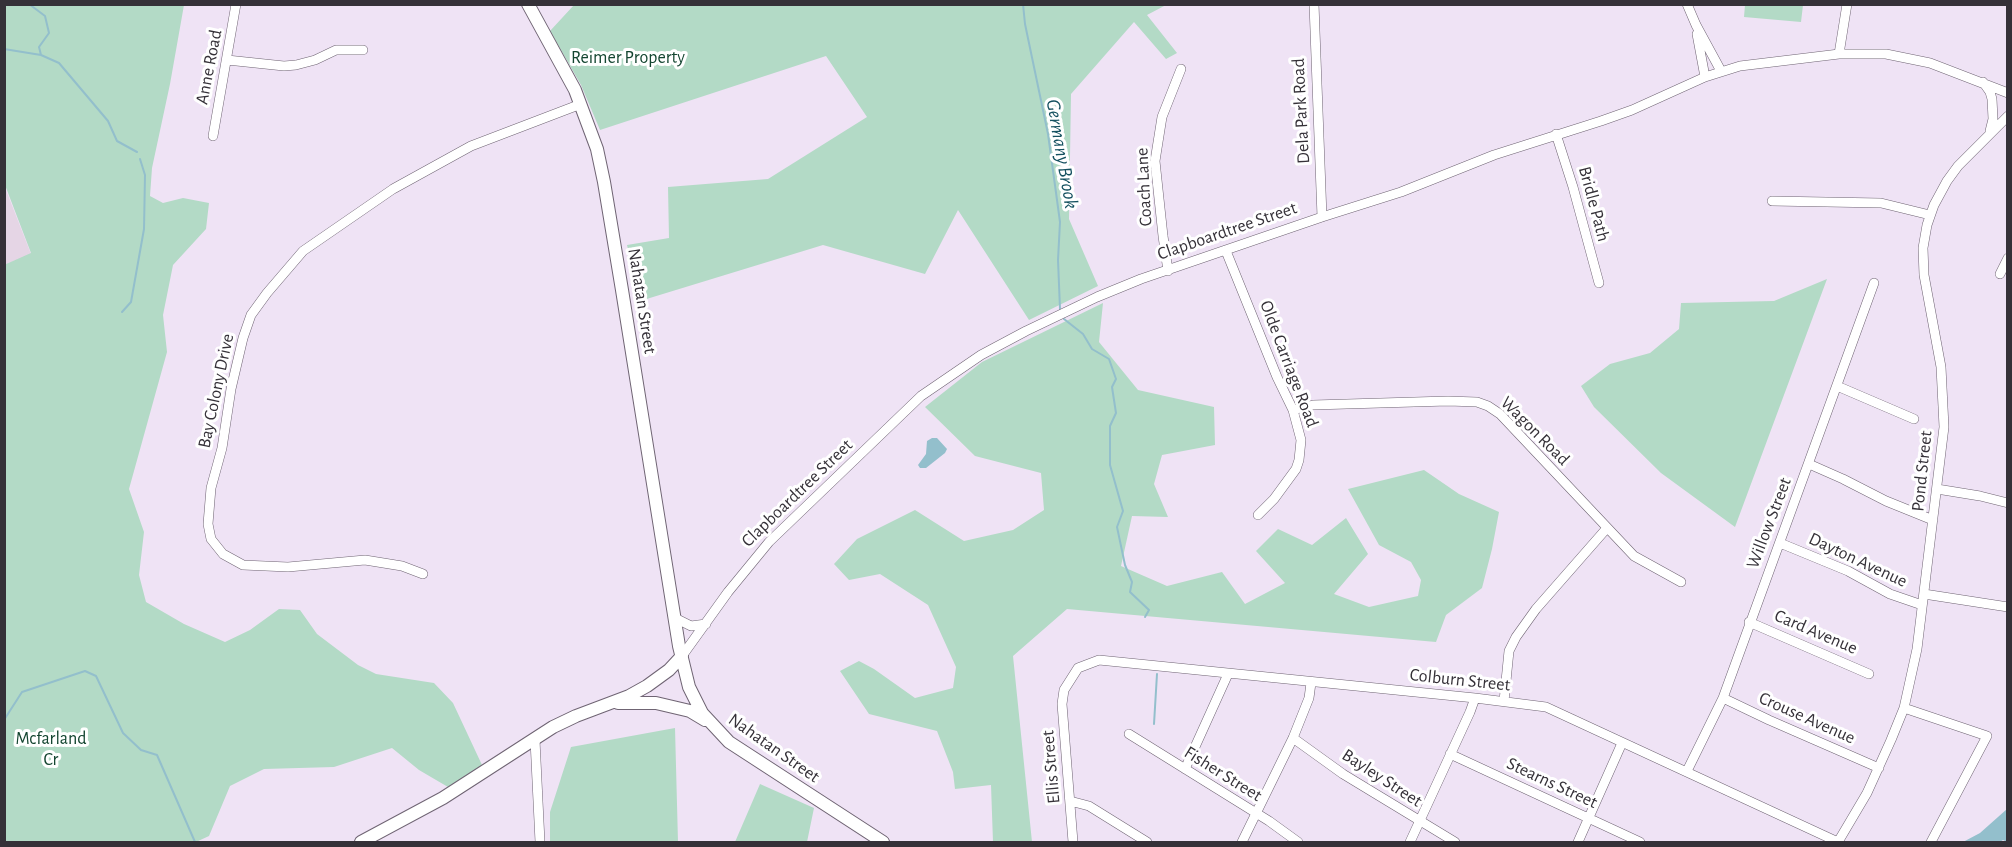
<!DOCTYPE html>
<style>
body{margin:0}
#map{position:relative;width:2012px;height:847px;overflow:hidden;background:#efe3f5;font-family:"Alegreya Sans",sans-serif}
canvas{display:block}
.frame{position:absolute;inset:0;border:6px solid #353138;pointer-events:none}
</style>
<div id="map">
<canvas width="2012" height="847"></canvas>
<div class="frame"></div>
</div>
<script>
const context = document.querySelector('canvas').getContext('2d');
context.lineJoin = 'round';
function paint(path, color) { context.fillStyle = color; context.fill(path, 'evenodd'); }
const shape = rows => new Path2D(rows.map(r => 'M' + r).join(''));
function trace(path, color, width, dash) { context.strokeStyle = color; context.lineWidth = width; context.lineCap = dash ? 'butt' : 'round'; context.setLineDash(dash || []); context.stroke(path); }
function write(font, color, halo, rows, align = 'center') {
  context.font = font + ' "Alegreya Sans",sans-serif'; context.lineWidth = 6; context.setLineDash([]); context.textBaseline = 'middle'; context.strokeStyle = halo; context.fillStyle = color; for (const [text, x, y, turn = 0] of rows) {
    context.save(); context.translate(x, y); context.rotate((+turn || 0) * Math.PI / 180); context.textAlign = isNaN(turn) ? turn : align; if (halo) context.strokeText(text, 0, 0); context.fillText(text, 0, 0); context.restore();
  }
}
paint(shape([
 [4,185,31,254,5,265,4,265]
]), '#e5d5e5');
paint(shape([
 [5,4,184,5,170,84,152,168,150,196,163,203,183,198,209,203,206,229,173,265,163,315,167,352,129,489,144,532,139,575,146,602,184,624,225,642,250,630,279,609,300,610,317,634,358,665,376,674,434,683,453,703,482,765,448,787,419,770,392,748,334,767,264,769,230,786,209,836,196,842,5,842,4,265,31,253,5,185],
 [574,5,1166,5,1147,15,1177,53,1166,59,1134,22,1071,94,1069,219,1098,286,1029,320,958,210,925,274,823,245,640,301,627,245,669,238,668,187,768,179,867,117,826,56,600,130,581,85,550,31],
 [1745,5,1803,5,1801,22,1744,17],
 [1827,279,1735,527,1661,473,1594,407,1581,386,1610,364,1650,353,1679,329,1681,303,1774,301],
 [1103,303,1099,342,1138,390,1214,407,1215,445,1162,455,1154,484,1168,517,1132,516,1121,566,1167,586,1222,572,1245,604,1285,583,1256,551,1278,529,1312,545,1346,518,1368,554,1334,594,1369,607,1418,596,1421,580,1411,562,1379,545,1348,489,1424,470,1459,494,1499,512,1492,549,1482,588,1446,615,1436,642,1067,609,1013,656,1032,842,993,842,991,785,955,789,953,772,937,731,869,714,840,671,859,661,874,669,915,698,953,688,956,667,928,605,880,574,849,580,834,564,857,539,915,510,964,541,1013,530,1044,510,1041,473,975,456,925,407,982,362],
 [675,728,678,842,550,842,550,812,571,747],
 [760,784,814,808,807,842,735,842]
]), '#b3dac6');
paint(shape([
 [932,438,937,438,947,449,945,453,926,468,920,468,918,465,926,454,927,441],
 [2007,809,2007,842,2003,840,2000,842,1963,842,1980,833]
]), '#93bfcc');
trace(shape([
 [29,4,45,16,49,33,39,47,41,55,59,63,108,121,117,141,137,152],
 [1023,4,1025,24,1048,134,1060,222,1058,260,1060,309],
 [4,49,41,55],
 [122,312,131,302,144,229,145,175,140,159],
 [1064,319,1083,334,1092,349,1109,359,1116,379,1112,387,1116,413,1110,426,1110,465,1123,511,1117,527,1125,565,1132,582,1130,592,1149,610,1145,617],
 [4,720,22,692,85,671,96,676,123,733,141,750,157,755,195,842],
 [1154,724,1157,674]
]), '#93bfcc', 2);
const minor = shape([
 [1314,4,1322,217],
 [1687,4,1696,25,1721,71],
 [1697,34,1705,77],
 [1839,54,1847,4],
 [227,60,284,66,296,65,315,60,336,50,363,50],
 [1983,82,1990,92,1992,99,1993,119,1990,131],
 [1556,134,1573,187,1599,283],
 [213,136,236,4],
 [1772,201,1881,203,1930,215],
 [1226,251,1277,377,1293,410,1301,440,1299,460,1296,469,1274,499,1258,515],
 [1168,271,1163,236,1155,161,1162,117,1181,69],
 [2000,274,2008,258],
 [1837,386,1914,419],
 [1293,410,1313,405,1448,401,1477,402,1488,406,1500,414,1634,556,1681,582],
 [1809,464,1843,479,1886,501,1933,520],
 [1937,489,1980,496,2008,503],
 [1780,543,1848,571,1890,594,1922,605],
 [423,574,402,566,365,560,288,567,243,565,223,554,211,539,208,524,211,488,222,448,231,389,243,338,251,315,267,293,303,251,393,189,471,146,581,104],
 [1924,594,2008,607],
 [675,618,691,626,706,624],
 [1749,622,1869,674],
 [682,656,728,592,769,542,921,396,981,355,1026,331,1097,297,1141,279,1322,217,1401,192,1494,155,1601,121,1632,110,1705,77,1740,66,1839,54,1886,54,1930,63,2008,93],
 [1723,698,1769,720,1879,768],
 [1504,701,1509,651,1516,637,1536,609,1607,528],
 [1904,708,1987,736,1931,842],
 [1129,734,1269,821,1298,842],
 [1293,738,1343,774,1455,842],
 [535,740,540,842],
 [1450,754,1640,842],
 [1185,769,1228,674],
 [1687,771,1723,698,1874,283],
 [1070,801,1089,806,1147,842],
 [1073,842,1062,704,1064,690,1078,668,1099,660,1475,698,1546,707,1838,842],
 [1242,842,1293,738,1309,698,1311,683],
 [1410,842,1470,712,1475,698],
 [1578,842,1622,743],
 [1838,842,1867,793,1891,740,1904,708,1917,649,1944,427,1941,367,1924,275,1923,248,1927,225,1934,205,1947,181,1958,166,2008,116]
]);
const major = shape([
 [528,4,575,90,597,149,604,182,622,290,679,646,689,687,702,713,729,742,883,842],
 [618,703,656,703,690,711,705,720],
 [361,842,443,798,553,727,576,716,629,696,647,686,669,670,682,656]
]);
trace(minor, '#6f6473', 10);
trace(major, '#6f6473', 14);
trace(minor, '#fff', 9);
trace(major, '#fff', 12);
write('18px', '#134530', '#fff', [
 ["Reimer Property",628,58],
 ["Mcfarland",51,739],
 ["Cr",51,760]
]);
write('18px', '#353138', '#fff', [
 ["Anne Road",209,67,-79],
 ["Dela Park Road",1301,111,-93],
 ["Coach Lane",1144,187,-93],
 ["Bridle Path",1594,204,75],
 ["Clapboardtree Street",1227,231,-19],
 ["Nahatan Street",642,301,81],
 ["Olde Carriage Road",1289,364,69],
 ["Bay Colony Drive",216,391,-78],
 ["Wagon Road",1535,431,45],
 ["Pond Street",1922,471,-84],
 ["Clapboardtree Street",797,493,-44],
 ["Willow Street",1769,523,-69],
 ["Dayton Avenue",1858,560,25],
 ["Card Avenue",1816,632,23],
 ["Colburn Street",1460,680,6],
 ["Crouse Avenue",1807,718,24],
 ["Nahatan Street",774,748,35],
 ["Ellis Street",1051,767,-95],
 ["Fisher Street",1223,774,32],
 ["Bayley Street",1382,778,33],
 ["Stearns Street",1552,783,25]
]);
write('italic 20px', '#14505f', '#fff', [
 ["Germany Brook",1062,154,80]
]);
</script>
